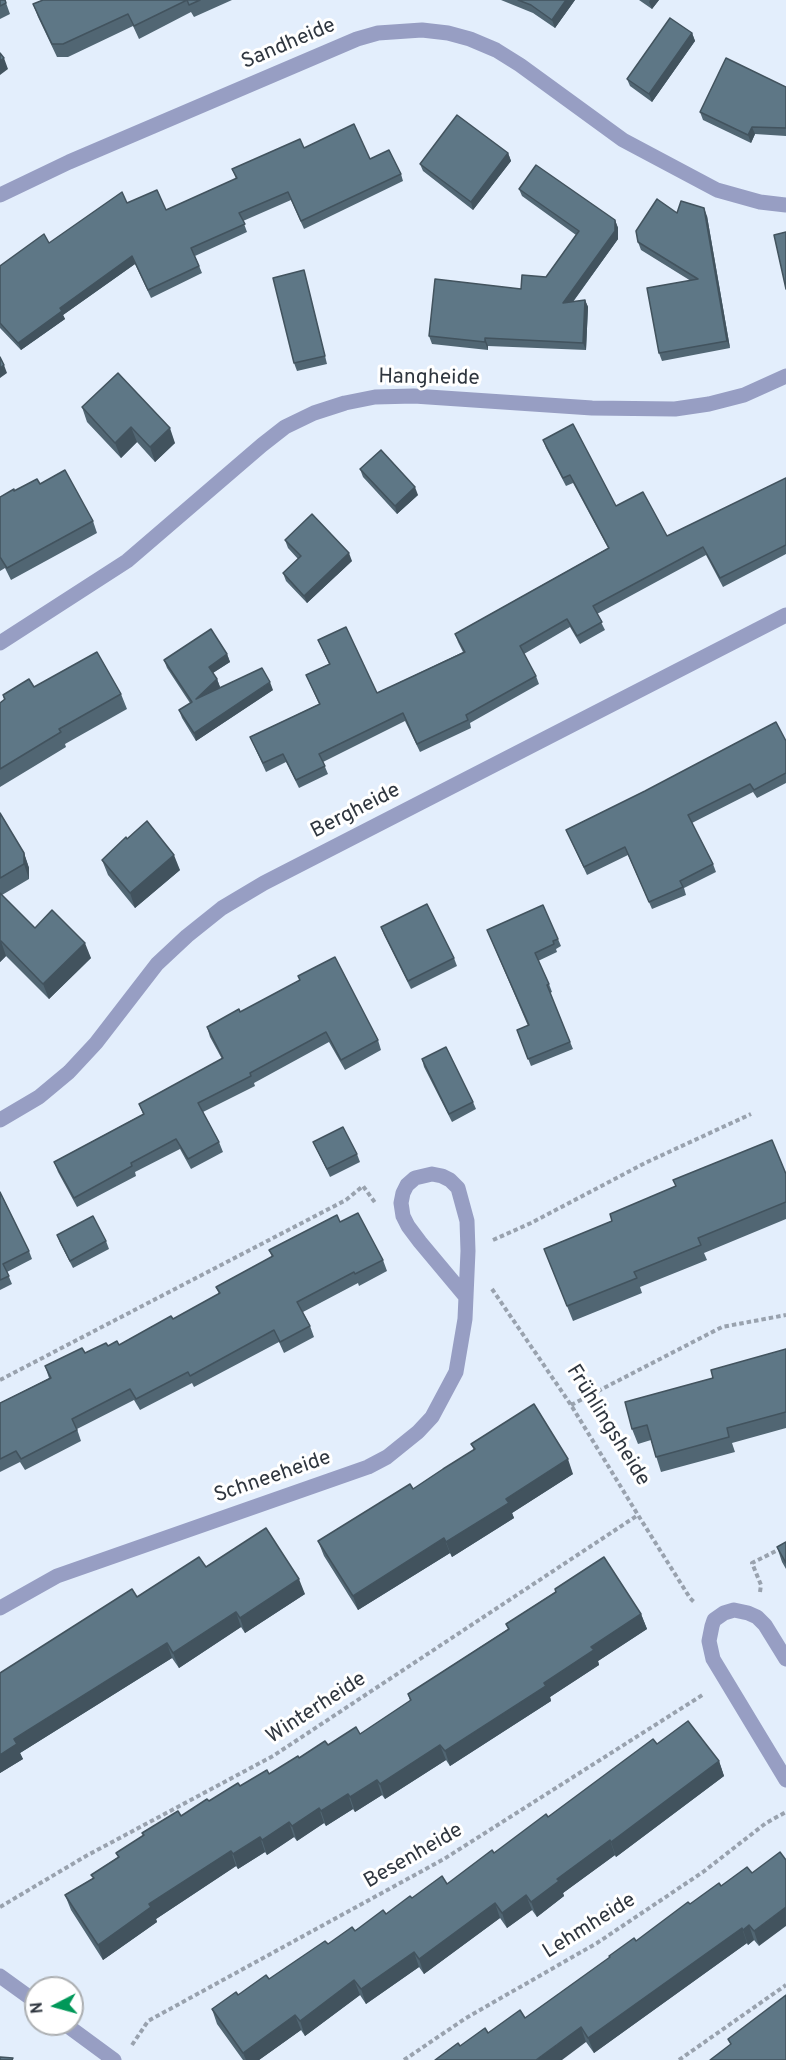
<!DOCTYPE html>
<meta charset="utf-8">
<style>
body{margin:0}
#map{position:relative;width:786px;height:2060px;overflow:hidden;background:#e3eefc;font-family:Overpass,sans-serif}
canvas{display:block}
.north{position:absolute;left:24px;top:1976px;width:60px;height:60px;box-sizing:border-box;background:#fff;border:2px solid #acafb2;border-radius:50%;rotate:264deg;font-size:16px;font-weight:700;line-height:24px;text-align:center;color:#2f363f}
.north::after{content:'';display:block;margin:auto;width:21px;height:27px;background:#019859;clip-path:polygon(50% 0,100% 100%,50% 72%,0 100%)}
</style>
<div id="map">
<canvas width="786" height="2060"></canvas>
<div class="north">N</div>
</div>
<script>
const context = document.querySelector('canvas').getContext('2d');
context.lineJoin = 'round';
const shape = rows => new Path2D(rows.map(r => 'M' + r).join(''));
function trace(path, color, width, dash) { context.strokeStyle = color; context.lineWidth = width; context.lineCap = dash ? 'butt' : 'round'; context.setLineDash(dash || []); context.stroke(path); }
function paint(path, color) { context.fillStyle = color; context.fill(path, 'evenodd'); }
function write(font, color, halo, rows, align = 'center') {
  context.font = font + ' Overpass,sans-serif'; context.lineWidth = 6; context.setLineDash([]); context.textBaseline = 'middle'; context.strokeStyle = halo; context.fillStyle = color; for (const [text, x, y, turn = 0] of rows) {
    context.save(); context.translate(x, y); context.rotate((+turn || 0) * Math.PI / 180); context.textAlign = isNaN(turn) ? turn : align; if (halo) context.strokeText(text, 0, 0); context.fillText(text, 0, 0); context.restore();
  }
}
trace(shape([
 [493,1240,531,1223,645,1163,751,1114],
 [492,1289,571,1405,638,1515,690,1598,695,1603],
 [0,1380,346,1200,363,1186,376,1204],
 [571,1405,722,1327,786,1315],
 [760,1592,761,1585,752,1563,786,1546],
 [0,1907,86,1856,273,1756,638,1515],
 [132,2045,148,2021,444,1859,704,1694],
 [404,2060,466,2018,597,1943,703,1872,766,1823,786,1812],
 [679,2060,786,1985]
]), '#99a2ae', 4, [4.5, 3]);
trace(shape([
 [0,195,69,162,357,39,378,33,422,30,448,33,470,39,496,50,520,65,623,140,717,190,760,202,786,205],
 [0,643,127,561,262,445,285,427,314,413,345,403,375,397,414,396,592,408,675,409,709,404,744,395,786,376],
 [0,1120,39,1097,69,1072,96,1043,157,964,187,936,222,908,264,883,786,615],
 [0,1608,57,1576,368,1467,387,1457,418,1432,432,1417,456,1372,465,1319,468,1251,467,1221,458,1188,450,1180,442,1176,432,1174,415,1178,407,1185,403,1193,401,1203,403,1216,408,1226,420,1242,466,1297],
 [786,1659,765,1625,757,1617,748,1613,734,1610,724,1613,714,1620,712,1626,709,1641,713,1659,786,1780],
 [0,1976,36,2002],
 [65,2024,114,2060]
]), '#979ec3', 15);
paint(shape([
 [0,0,5,0,10,14,0,19],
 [43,0,232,0,194,17,191,12,139,39,133,26,68,57,57,57,38,17,33,4],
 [501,0,575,0,555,28,533,13],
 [639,0,659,0,652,9],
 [692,33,695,41,652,102,630,86,627,79],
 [786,87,786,136,755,134,751,143,703,120,700,112],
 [304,148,370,159,401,174,403,181,304,229,291,200,243,221,247,232,195,256,202,273,151,298,135,264,63,315,65,319,21,350,0,328,0,266,49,243,127,203,166,210,236,179,232,169],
 [508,153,511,161,473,210,423,171,420,164],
 [519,189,615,220,618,228,618,239,573,302,585,300,588,307,586,350,488,346,488,350,432,344,429,336,546,277,576,235,522,196],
 [677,213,707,216,730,348,662,361,659,353,691,281,641,250,638,242],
 [306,278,327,364,297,371,294,363],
 [82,407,175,443,155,462,137,442,121,458,87,422],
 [543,440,616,506,667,536,786,478,786,554,723,587,706,555,597,614,605,630,580,644,570,627,524,654,536,676,539,684,470,723,471,728,420,752,405,721,323,762,328,774,299,788,286,762,266,772,250,737,319,704,306,675,329,664,318,640,377,693,463,652,458,642,455,634,608,548,573,483,566,486,546,448],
 [360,469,418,495,397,514,363,477],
 [40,484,93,521,97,533,11,580,5,568,0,571,0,497,14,491],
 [285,540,352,561,307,603,286,581,283,573,298,559,288,548],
 [227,654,230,662,213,673,217,679,220,687,218,689,273,690,196,741,182,718,179,710,190,703,167,668,164,660],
 [34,687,121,694,127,709,65,744,66,747,0,787,0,703,4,700,3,695],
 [786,741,786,783,757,798,753,792,692,823,713,864,716,872,684,888,686,895,652,909,628,855,587,875,566,830],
 [0,813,24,853,29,868,29,879,2,895,35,928,91,958,49,999,6,956,0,962],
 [127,839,180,870,135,908,108,875,102,860],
 [381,927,454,958,457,966,411,989,384,935],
 [487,930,558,939,561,946,556,949,557,952,538,961,549,984,552,992,550,993,573,1049,531,1066,517,1030,528,1026],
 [298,976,378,1040,381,1050,345,1070,329,1042,254,1083,255,1086,203,1112,219,1142,223,1152,191,1169,180,1149,135,1172,136,1176,77,1207,58,1172,54,1162,143,1114,139,1104,222,1059,210,1037,207,1027,240,1012,300,980],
 [422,1059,473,1102,476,1109,452,1122,424,1067],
 [313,1142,357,1154,360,1162,330,1177],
 [786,1174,786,1219,704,1253,707,1260,640,1287,642,1293,573,1321,544,1249],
 [0,1192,29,1251,32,1259,7,1272,12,1284,0,1290],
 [340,1222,383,1260,387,1271,359,1286,358,1283,303,1312,310,1326,314,1337,284,1353,279,1342,194,1387,192,1383,140,1410,134,1400,77,1429,81,1441,25,1470,20,1462,0,1472,0,1403,49,1378,45,1366,108,1346,119,1345,173,1319,219,1294,216,1287,272,1257,269,1250],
 [57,1235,106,1241,109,1249,73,1268,60,1243],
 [786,1349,786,1428,732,1443,735,1452,661,1472,651,1440,638,1444,632,1429,713,1378],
 [471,1444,573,1474,512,1513,514,1518,452,1557,450,1553,358,1610,324,1556,318,1541,413,1489,474,1450],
 [786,1542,786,1569,782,1562,777,1547],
 [206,1567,305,1594,245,1633,241,1627,179,1668,172,1658,20,1753,23,1759,0,1773,0,1673,137,1597],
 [555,1589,641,1614,647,1629,598,1661,599,1665,550,1697,551,1701,450,1766,446,1760,385,1799,382,1795,355,1812,353,1809,326,1826,324,1823,297,1841,294,1837,267,1855,265,1852,238,1869,236,1866,156,1919,157,1922,103,1960,71,1910,65,1895,93,1878,91,1875,118,1857,116,1853,143,1836,142,1833,181,1816,209,1801,269,1774,299,1758,328,1745,360,1734,410,1701,408,1694,508,1629,506,1624,555,1592],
 [657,1744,719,1761,724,1776,616,1857,615,1855,563,1893,564,1896,537,1917,532,1910,507,1928,500,1918,424,1974,419,1967,366,2004,360,1995,305,2036,301,2030,259,2060,243,2060,217,2024,212,2009,269,1979,328,1944,386,1914,412,1898,447,1884],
 [747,1867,759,1946,754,1940,748,1945,747,1943,594,2053,586,2042,460,2046,525,2018,690,1904,721,1886]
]), '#516673');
paint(shape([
 [566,0,575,0,555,28,552,20],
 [650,0,659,0,652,9,649,2],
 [692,33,695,41,652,102,649,94],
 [4,58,8,69,0,75,0,61],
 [752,127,755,134,751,143,748,135],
 [508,153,511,161,473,210,471,202],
 [704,208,707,216,730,348,727,341],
 [615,220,618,228,618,239,566,311,563,303],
 [132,256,135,264,63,315,65,319,21,350,18,343,60,308],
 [585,300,588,307,586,350,583,343],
 [485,338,488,346,488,350,485,342],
 [4,365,7,373,0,378,0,368],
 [131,427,137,442,121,458,115,443],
 [170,428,175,443,155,462,150,447],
 [415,487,418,495,397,514,395,506],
 [349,553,352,561,307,603,304,596],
 [227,654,230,662,211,674,209,667],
 [217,679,220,687,198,707,196,699],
 [270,682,273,690,196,741,194,733],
 [24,853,29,868,29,879,24,864],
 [174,855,180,870,135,908,130,893],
 [1,941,6,956,0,962,0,942],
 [85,943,91,958,49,999,43,984],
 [568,1459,573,1474,512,1513,514,1518,452,1557,446,1542,506,1499],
 [444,1538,450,1553,358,1610,353,1596],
 [299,1579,305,1594,245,1633,240,1618],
 [236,1612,241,1627,179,1668,173,1653],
 [641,1614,647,1629,598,1661,599,1665,550,1697,551,1701,450,1766,445,1751,591,1647],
 [167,1643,172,1658,20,1753,23,1759,0,1773,0,1755,14,1739],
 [440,1745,446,1760,385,1799,380,1784],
 [719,1761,724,1776,616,1857,611,1842],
 [377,1780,382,1795,355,1812,350,1797],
 [348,1794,353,1809,326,1826,321,1811],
 [319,1808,324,1823,297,1841,292,1826],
 [289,1822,294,1837,267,1855,262,1840],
 [260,1837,265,1852,238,1869,233,1854],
 [610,1840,615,1855,563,1893,564,1896,537,1917,531,1902,557,1879],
 [231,1851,236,1866,156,1919,157,1922,103,1960,98,1945,149,1904],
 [526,1895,532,1910,507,1928,502,1913],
 [495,1903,500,1918,424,1974,419,1959],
 [786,1907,786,1926,759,1946,754,1931],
 [749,1925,754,1940,748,1945,743,1930],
 [742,1928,747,1943,594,2053,588,2038],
 [414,1952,419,1967,366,2004,361,1989],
 [354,1980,360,1995,305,2036,300,2021],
 [295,2015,301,2030,259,2060,246,2060,243,2053],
 [581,2027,586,2042,562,2060,536,2060]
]), '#42535e');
const building = shape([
 [0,0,5,0,6,3,0,6,0,0],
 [43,0,187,0,134,26,128,14,63,44,52,44,33,4,43,0],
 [187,0,200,0,189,5,187,0],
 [518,0,566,0,552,20,531,5,518,0],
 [670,18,692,33,649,94,627,79,670,18],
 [0,53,4,58,0,61,0,53],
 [726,58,786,87,786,128,752,127,748,135,700,112,726,58],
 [457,115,508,153,471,202,420,164,457,115],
 [354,124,370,159,389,150,401,174,301,221,288,192,239,213,245,224,191,248,199,266,148,290,132,256,60,308,62,311,18,343,0,323,0,266,44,234,49,243,122,192,127,203,157,190,166,210,237,178,232,169,300,139,304,148,354,124],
 [536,165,615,220,615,231,563,303,585,300,583,343,485,338,485,342,429,336,435,279,521,289,522,275,546,277,579,231,519,189,536,165],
 [657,199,677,213,681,201,704,208,727,341,659,353,647,288,698,279,638,242,636,231,657,199],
 [786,232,786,289,774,235,786,232],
 [304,270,325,356,294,363,273,278,304,270],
 [0,357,4,365,0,368,0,357],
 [118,373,170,428,150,447,131,427,115,443,82,407,118,373],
 [573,424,616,506,643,492,667,536,786,478,786,545,720,578,703,547,593,606,602,622,577,636,567,619,520,646,536,676,466,715,468,720,417,744,403,713,319,754,325,766,296,780,283,754,263,763,250,737,320,704,306,675,330,664,318,640,346,627,377,693,465,652,455,634,609,548,570,475,563,478,543,440,573,424],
 [381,450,415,487,395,506,360,469,381,450],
 [65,470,93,521,7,568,0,557,0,497,14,489,14,491,37,479,40,484,65,470],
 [312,514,349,553,304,596,283,573,301,556,285,540,312,514],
 [211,629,227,654,209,667,217,679,196,699,262,668,270,682,194,733,179,710,192,702,164,660,211,629],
 [97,652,121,694,59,729,61,732,0,769,0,703,5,699,3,695,29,679,34,687,97,652],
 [776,722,786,741,786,773,754,790,750,784,688,815,713,864,680,881,683,887,649,902,625,847,584,867,566,830,645,791,776,722],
 [0,813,24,853,24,864,0,878,0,813],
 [147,821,174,855,130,893,102,860,126,837,127,839,147,821],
 [0,893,35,928,52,910,85,943,43,984,1,941,0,942,0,893],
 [427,904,454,958,408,981,381,927,427,904],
 [543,905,558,939,553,941,554,944,535,953,549,984,547,985,570,1042,528,1059,517,1030,529,1025,487,930,543,905],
 [335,957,378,1040,341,1060,326,1032,250,1073,251,1076,198,1103,219,1142,188,1159,176,1139,131,1163,132,1166,74,1198,54,1162,144,1114,139,1104,223,1058,207,1027,239,1009,240,1012,300,980,298,976,335,957],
 [446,1047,473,1102,449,1114,422,1059,446,1047],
 [343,1127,357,1154,327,1169,313,1142,343,1127],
 [772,1140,786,1174,786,1202,698,1238,701,1245,634,1272,637,1278,567,1306,544,1249,612,1221,610,1214,676,1186,673,1180,772,1140],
 [0,1192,29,1251,3,1264,9,1276,0,1280,0,1192],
 [358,1213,383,1260,355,1274,354,1272,297,1302,310,1326,280,1342,274,1330,190,1376,188,1372,136,1399,130,1389,72,1419,77,1430,21,1459,16,1451,0,1459,0,1403,51,1378,45,1366,82,1348,85,1353,106,1343,108,1346,117,1341,119,1345,171,1316,173,1319,220,1293,216,1287,273,1256,269,1250,337,1215,340,1222,358,1213],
 [93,1216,106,1241,70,1261,57,1235,93,1216],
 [786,1349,786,1412,727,1428,729,1437,656,1457,647,1425,632,1429,625,1402,713,1378,711,1370,786,1349],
 [534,1404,568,1459,506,1499,509,1503,446,1542,444,1538,353,1596,318,1541,410,1484,413,1489,443,1469,475,1449,471,1444,534,1404],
 [266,1528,299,1579,240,1618,236,1612,173,1653,167,1643,14,1739,17,1744,0,1755,0,1673,132,1589,137,1597,199,1557,206,1567,266,1528],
 [786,1542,786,1563,777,1547,786,1542],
 [604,1557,641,1614,591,1647,594,1650,544,1683,546,1686,445,1751,440,1745,380,1784,377,1780,350,1797,348,1794,321,1811,319,1808,292,1826,289,1822,262,1840,260,1837,233,1854,231,1851,149,1904,151,1907,98,1945,65,1895,94,1878,91,1875,119,1857,116,1853,144,1835,142,1833,178,1811,181,1816,207,1799,209,1801,238,1783,240,1786,267,1770,269,1774,298,1756,299,1758,325,1741,328,1745,356,1727,360,1734,411,1700,408,1694,509,1629,506,1624,556,1592,555,1589,604,1557],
 [688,1721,719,1761,611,1842,610,1840,557,1879,559,1881,531,1902,526,1895,502,1913,495,1903,419,1959,414,1952,361,1989,354,1980,300,2021,295,2015,243,2053,212,2009,236,1992,238,1995,266,1975,269,1979,325,1941,328,1944,352,1927,355,1931,383,1910,386,1914,410,1896,412,1898,442,1876,447,1884,492,1850,494,1853,546,1814,548,1817,653,1739,657,1744,688,1721],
 [780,1852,786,1860,786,1907,754,1931,749,1925,743,1930,742,1928,588,2038,581,2027,536,2060,435,2060,458,2043,460,2046,485,2028,488,2033,520,2010,525,2018,610,1957,609,1956,634,1938,636,1941,688,1902,690,1904,719,1883,721,1886,747,1867,752,1873,780,1852],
 [786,1995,786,2060,710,2060,731,2044,728,2039,786,1995],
 [0,2057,13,2058,12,2060,0,2060,0,2057]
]);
paint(building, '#5e7786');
trace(building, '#42535e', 1.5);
write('21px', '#2f363f', '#fff', [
 ["Sandheide",289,45,-23],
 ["Hangheide",429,379,1],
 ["Bergheide",356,812,-27],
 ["Frühlingsheide",607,1426,58],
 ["Schneeheide",273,1478,-19],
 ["Winterheide",317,1709,-33],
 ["Besenheide",414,1857,-30],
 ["Lehmheide",590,1927,-32]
]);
</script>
